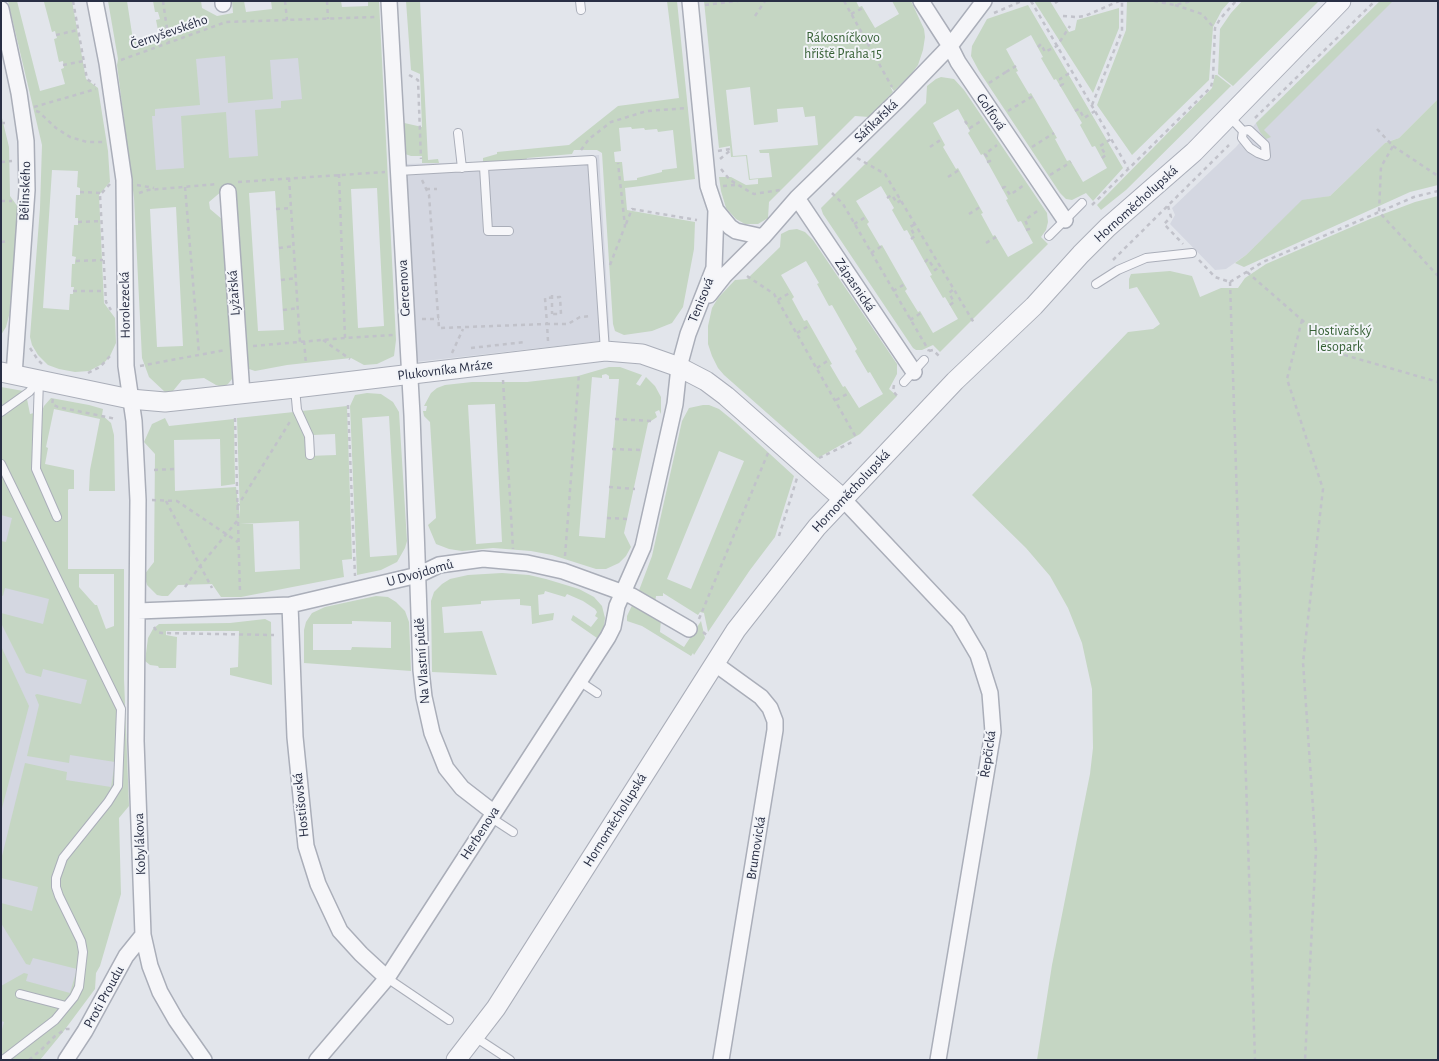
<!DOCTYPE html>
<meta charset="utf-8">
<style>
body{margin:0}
#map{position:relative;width:1439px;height:1061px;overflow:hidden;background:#e2e5eb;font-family:"Alegreya Sans",sans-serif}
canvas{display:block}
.frame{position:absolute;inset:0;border:2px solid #292f45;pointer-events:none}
</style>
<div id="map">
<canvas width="1439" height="1061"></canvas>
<div class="frame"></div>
</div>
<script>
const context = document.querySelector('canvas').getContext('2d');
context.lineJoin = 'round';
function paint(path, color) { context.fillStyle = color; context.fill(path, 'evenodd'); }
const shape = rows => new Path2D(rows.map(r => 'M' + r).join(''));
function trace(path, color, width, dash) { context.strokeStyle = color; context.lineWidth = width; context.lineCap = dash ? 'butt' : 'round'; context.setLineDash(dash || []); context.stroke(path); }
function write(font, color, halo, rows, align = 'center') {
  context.font = font + ' "Alegreya Sans",sans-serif'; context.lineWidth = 4; context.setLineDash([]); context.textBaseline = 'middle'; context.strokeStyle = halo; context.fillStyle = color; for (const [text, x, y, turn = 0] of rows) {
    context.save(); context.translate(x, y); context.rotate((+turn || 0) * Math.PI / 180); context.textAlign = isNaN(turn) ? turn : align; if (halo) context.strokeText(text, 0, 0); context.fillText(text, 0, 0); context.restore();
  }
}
paint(shape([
 [1380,1,1438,1,1438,99,1399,138,1385,143,1330,196,1302,201,1246,255,1226,269,1215,270,1170,224,1175,215,1172,208,1236,147,1256,123],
 [324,22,380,167,138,184,123,64],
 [599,155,610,340,416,362,405,164,526,161],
 [1,453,123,711,83,983,11,1060,1,1060]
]), '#d4d7e1');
paint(shape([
 [8,1,17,1,40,91,65,84,61,69,64,68,63,61,59,62,54,39,57,38,55,31,52,32,44,2,72,1,86,79,98,88,108,151,110,182,99,195,104,303,115,318,116,343,110,356,104,363,89,371,75,372,59,369,48,365,38,355,32,345,30,337,40,208,42,145],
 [52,170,78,171,77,187,80,188,80,195,76,195,75,218,78,218,78,225,74,225,72,256,76,257,75,261,75,264,72,264,71,287,74,287,73,294,70,294,69,310,43,308],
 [108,1,127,1,133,40,159,35,156,20,160,19,158,12,155,12,153,1,201,1,202,8,217,16,233,13,232,1,244,1,246,12,272,9,271,1,341,1,342,7,368,6,368,1,379,1,396,340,394,356,377,364,364,365,351,358,287,365,255,371,249,369,244,352,222,191,209,202,210,209,223,220,232,379,228,384,223,387,216,385,204,378,182,380,173,391,166,393,149,377,142,358,134,198,117,65,118,59],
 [225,56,228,103,273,99,270,60,298,58,302,99,281,101,281,108,255,110,258,156,229,158,226,112,181,116,184,168,156,170,152,116,155,116,155,109,200,105,196,59],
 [377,188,384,326,358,328,351,189],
 [275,191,284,330,258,331,249,193],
 [176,207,183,346,157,347,150,209],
 [406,1,420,1,428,160,438,159,439,163,422,163,422,156,411,156,405,154,400,122,422,127,420,74,411,70],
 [667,1,677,1,695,179,625,188,627,210,695,222,694,249,683,307,672,323,652,331,624,335,615,331,613,324,602,153,597,150,574,150,572,154,527,158,526,161,483,162,483,158,497,154,497,152,569,145,618,106,679,98],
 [631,127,632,129,644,128,645,130,657,129,658,132,673,130,677,168,662,170,662,172,637,178,637,180,624,181,622,162,615,162,614,152,621,151,619,128],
 [704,1,856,1,859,7,862,6,875,28,899,14,892,1,911,1,924,29,925,37,923,50,918,65,912,73,894,91,890,86,893,92,869,117,855,116,769,202,768,218,758,224,745,224,736,219,726,208,721,191,719,177,731,177,746,185,758,184,758,179,749,180,746,156,731,157,730,146,719,148],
 [750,87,754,125,778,122,777,109,803,107,805,117,815,116,818,145,759,150,760,153,769,153,772,177,750,179,747,155,733,156,726,90],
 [1034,1,1050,1,1069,32,1075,30,1077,20,1119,8,1119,28,1093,93],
 [1127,1,1230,1,1222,10,1213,27,1209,80,1132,155,1097,105,1126,30],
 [1242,1,1319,1,1233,86,1218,74,1220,29,1231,13],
 [1380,1,1393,1,1264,130,1271,137,1266,139,1260,132,1256,123],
 [1028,5,1123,168,1093,201,1086,193,1072,200,1066,199,1060,193,979,71,971,56,972,46,987,19],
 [1031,35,1043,57,1041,58,1054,80,1056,79,1082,123,1080,125,1092,147,1095,146,1107,168,1083,182,1070,160,1067,161,1055,139,1057,138,1031,93,1029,94,1016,72,1018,71,1006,49],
 [1215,75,1217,75,1231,86,1126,190,1101,210,1097,205,1212,88],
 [941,77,954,79,964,90,1047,213,1048,222,1046,230,1041,237,1048,244,940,352,933,345,922,350,916,350,913,348,823,214,821,208,926,103,927,86,936,79],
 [958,109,970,131,968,133,981,155,983,154,1008,199,1006,200,1018,222,1021,221,1033,243,1008,257,995,235,993,236,981,214,983,213,958,168,956,169,943,147,945,145,933,123],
 [881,186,894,208,892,210,904,231,907,230,932,275,930,276,943,298,945,297,958,319,933,333,920,311,918,312,905,291,907,289,882,245,880,246,867,224,869,222,856,201],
 [1438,99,1438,185,1410,192,1244,267,1235,263,1246,255,1302,200,1330,196,1385,143,1399,138],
 [1,114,9,147,10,196,18,207,10,312,6,327,1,335],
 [1438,196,1438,1060,1037,1060,1052,965,1090,774,1093,748,1092,689,1082,643,1068,608,1050,576,1026,548,972,495,1128,332,1153,329,1160,324,1137,287,1129,289,1129,279,1131,274,1170,271,1192,276,1200,297,1221,288,1238,288,1245,278,1266,264,1370,219,1415,202],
 [797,229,805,232,813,240,897,364,897,374,889,389,897,396,860,434,818,458,724,375,718,368,712,356,708,344,708,326,712,308,718,298,735,280,747,279,780,247,781,234,789,230],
 [806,261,819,283,817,284,829,306,832,305,857,349,855,351,868,373,870,372,883,394,859,408,845,386,843,387,830,365,832,364,807,320,804,321,792,299,794,297,781,275],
 [609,367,620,367,642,375,636,384,640,386,646,377,655,386,661,397,661,414,659,410,655,412,657,417,648,423,624,533,631,547,626,556,619,563,606,569,596,569,552,555,531,551,493,548,462,551,449,549,436,544,428,525,436,518,430,422,424,416,423,411,426,411,427,406,424,406,431,393,437,388,445,385,472,382,527,382,578,376],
 [606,374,609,376,609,379,619,379,605,538,579,536,592,377,602,378,602,375],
 [495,404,502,542,476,544,468,405],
 [1,387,29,392,27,399,30,414,42,411,44,406,51,398,89,405,103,409,102,415,111,423,114,435,115,491,89,491,90,470,100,419,54,409,46,447,48,448,45,464,74,470,74,489,69,489,68,490,68,569,124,569,124,679,129,806,119,818,121,894,100,966,96,973,95,989,63,1032,40,1060,1,1060,1,1033,4,1022,1,1021,1,986,24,973,28,974,26,981,70,993,77,969,33,958,30,965,26,964,1,923,1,903,32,911,38,887,1,878,1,860,25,763,67,772,66,780,111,787,115,762,70,755,69,763,27,756,39,705,35,695,37,694,81,704,87,680,43,669,41,677,26,673,1,623,1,613,43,624,49,599,5,588,3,596,1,595,1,541,6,542,12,518,1,515],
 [79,574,114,574,114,626,106,629,97,605,95,605,79,587],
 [367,393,381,394,393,402,399,412,407,541,405,548,397,562,381,570,357,575,350,406,355,395],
 [389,416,397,555,370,557,362,418],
 [703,405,709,405,719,409,735,422,794,476,775,537,750,570,708,632,704,613,700,612,698,615,663,593,663,596,656,596,655,603,662,607,660,632,684,647,701,621,705,638,694,655,693,653,691,656,642,626,627,621,627,616,638,593,652,556,682,421,689,408],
 [719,451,744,461,691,589,667,579],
 [347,406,352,559,342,560,344,577,241,597,221,597,212,584,178,585,168,596,162,596,157,595,147,585,144,575,154,562,155,454,144,442,152,424,165,418,169,426,234,419,235,484,221,486,220,439,174,440,175,491,236,487,240,517,237,418,294,412,306,436,308,456,336,455,335,434,313,435,302,411],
 [299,521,300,569,255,572,253,524,240,524],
 [502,573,529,575,546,579,579,589,594,597,602,606,605,618,604,627,597,638,571,620,573,615,591,627,598,618,595,616,597,612,595,609,583,601,567,594,565,597,545,591,544,594,538,595,539,615,554,613,553,620,532,624,531,606,520,605,520,599,497,600,481,601,481,604,442,607,444,633,482,631,497,675,432,672,431,601,434,592,442,584,450,579,468,575],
 [376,596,388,597,396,602,405,611,409,622,411,671,304,663,304,630,306,622,312,613,325,607],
 [352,621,391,622,391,648,352,647,351,650,313,650,313,624,352,624],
 [265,619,271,622,272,685,230,675,230,668,238,667,239,631,166,631,166,635,177,637,176,668,159,668,158,666,150,665,145,661,148,638,153,629,159,624,230,623],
 [1,646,29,706,1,812]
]), '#c5d6c3');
const service = shape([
 [580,1,581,10],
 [1229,116,1243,131,1249,130,1265,145,1266,156,1258,153,1250,148,1242,138,1243,131],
 [458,133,462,168],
 [484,167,488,231,509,231],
 [398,171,592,160,605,351],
 [1049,236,1082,203],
 [1096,284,1118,270,1146,258,1192,253],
 [39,380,36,469,57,517],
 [904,382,924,360],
 [295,388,297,410,309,436,310,455],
 [1,412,29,392,38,381],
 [1,464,121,709,118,786,108,802,63,858,56,878,56,887,59,896,81,941,83,952,79,987,74,997,55,1020,3,1060],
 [579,681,597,693],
 [490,817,513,832],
 [387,978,449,1020],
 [20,994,66,1006],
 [475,1037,510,1060]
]);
const minor = shape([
 [95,1,107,63,124,180,126,366,134,421,138,500,136,741,143,935,150,966,160,992,176,1020,204,1060],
 [223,1,223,4],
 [389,1,412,415,421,670,424,697,432,733,446,768,462,788,493,812],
 [921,1,950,46,958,62,1065,220],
 [1,9,19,93,26,141,27,190,14,375],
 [228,192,242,394],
 [797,198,914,372],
 [716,210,730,227,736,231,763,237],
 [709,295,724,276,763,237,797,198,899,99,950,46,984,1],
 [842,498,958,621,978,655,990,693,993,732,938,1060],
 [290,605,295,737,306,846,318,884,340,931,361,954,387,978],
 [138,611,290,605,418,575,439,565,483,559,527,563,563,571,632,596,689,629],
 [714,663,761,697,770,708,775,721,775,730,721,1060],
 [66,1060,85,1031,126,956,143,935],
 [317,1060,387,978,608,637,613,627,617,606,643,547,675,404,679,367,688,334,714,268,716,210,708,186,690,1]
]);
const tertiary = shape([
 [1,372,130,399,165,402,295,388,605,351,642,354,679,367,706,381,726,396,842,498],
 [456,1060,496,1008,736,630,817,527,955,381,1034,306,1081,254,1108,227,1194,152,1341,1]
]);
trace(service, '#aaaeb9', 10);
trace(minor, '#aaaeb9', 18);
trace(tertiary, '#aaaeb9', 21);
trace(shape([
 [73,1,87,79,95,85],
 [163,1,169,43],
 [285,1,287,20],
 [327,1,328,19],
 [844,1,892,87],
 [1031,1,1128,168],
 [1154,1,1175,5,1191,1],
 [1055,3,1058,1],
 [705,5,738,1],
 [1175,5,1202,14,1215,29],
 [994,13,1022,1],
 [851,14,863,8],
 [755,16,765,1],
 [1063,16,1076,17,1085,16,1119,1],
 [56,35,78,30],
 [1038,47,1041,44,1045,52,1057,46,1070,26],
 [121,60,226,22,376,17],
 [63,65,84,61],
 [1006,72,1016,66],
 [409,75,418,80,421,159],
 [989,83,1006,72],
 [1060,86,1063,84,1060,79,1071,72],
 [1092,105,1122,31,1122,1],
 [34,107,96,89],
 [36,111,39,112,56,128,70,137,87,142,106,142],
 [1008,111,1033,96],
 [1075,111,1079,109,1084,118,1095,111],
 [1255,118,1375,1],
 [965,121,970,128,981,121],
 [1,123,6,123],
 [1377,129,1393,146,1381,167,1379,212,1438,276],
 [1393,146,1438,176],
 [930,147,942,139],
 [1032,147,1054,133],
 [581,150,589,139,611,122,647,111,688,108],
 [718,151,730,149],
 [857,158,885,174,974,323],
 [1102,158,1106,155,1100,146,1111,139],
 [720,159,732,149],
 [1,162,12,161],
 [987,162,990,161,985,154,997,145],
 [721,169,730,180,750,192,754,194,780,190],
 [339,174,345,338],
 [1050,175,1071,162],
 [948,177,959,170],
 [289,178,300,342],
 [422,180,429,195,439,328,547,324,545,298,560,297,561,314,552,314],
 [238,182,385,172],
 [110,184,100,195,106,302,111,310],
 [137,185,154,188],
 [723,186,735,185],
 [185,187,199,354],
 [1002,188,1005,187,1010,195,1024,185],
 [426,189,437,189],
 [80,192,102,193],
 [139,193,148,190,218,184],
 [832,193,843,204,929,351],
 [887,198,892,195,897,203,901,200],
 [1,201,12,201],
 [1092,205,1211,87,1213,78,1215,28,1220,19,1236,1],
 [1168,206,1171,217,1164,224,1183,244],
 [276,209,291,208],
 [969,214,980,207],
 [78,222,102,221],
 [626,224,632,209,697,220],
 [854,224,866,217],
 [1026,230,1029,229,1025,220,1040,209],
 [911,239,915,236,910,227,915,224],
 [1,242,9,241],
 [986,243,996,237],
 [279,248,294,246],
 [871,253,882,246],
 [1113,260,1229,145],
 [1199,260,1215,277,1230,282],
 [76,261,103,260],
 [925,262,928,259,935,270,941,266],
 [610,265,625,226,618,163],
 [1247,272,1341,354,1438,382],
 [747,276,774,294,857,439],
 [281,280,296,278],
 [1230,282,1255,1060],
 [1230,282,1263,262,1414,197,1438,191],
 [73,291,105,291],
 [893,291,905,284],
 [778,300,791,292],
 [950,305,954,302,949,293,954,289],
 [283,310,298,308],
 [422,319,439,319],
 [910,320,921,313],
 [1302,320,1287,379,1323,489,1303,662,1316,851,1305,1060],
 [797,333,810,325],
 [323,340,350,359],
 [304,341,306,364],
 [548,341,547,324,568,324,580,317,592,316],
 [253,346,345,338,394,335],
 [30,348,38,360,42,364],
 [471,348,525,342],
 [929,351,933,350,940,357],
 [452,353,463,329],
 [140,366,225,350],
 [817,368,830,359],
 [88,373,100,367,111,355],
 [503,380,513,549],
 [894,385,893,391,899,398],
 [53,399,52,404,58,407,116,419],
 [836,400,849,393],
 [348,405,355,576],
 [235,418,240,592],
 [615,419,651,421],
 [612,449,642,450],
 [819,458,854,441],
 [154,470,174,469],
 [609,487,635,489],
 [152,500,177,501,238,542],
 [166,501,212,588],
 [237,507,291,420],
 [607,518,629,519],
 [779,536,797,478],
 [565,556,579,373],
 [185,587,200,566,237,521],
 [699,619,768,453],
 [154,627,157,632,162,633,274,635],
 [703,632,708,636],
 [29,1060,42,1049,55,1036,66,1029,71,1029],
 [1437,1060,1438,1059]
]), '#c1c2ca', 2.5, [4, 4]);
trace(service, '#f6f6f9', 8);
trace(minor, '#f6f6f9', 15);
trace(tertiary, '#f6f6f9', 19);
trace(shape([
 [552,295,552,314]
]), '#c1c2ca', 2.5, [4, 4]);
write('14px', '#292f45', '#f2f4f8', [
 ["Černyševského",169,32,-19],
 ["Golfová",991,112,56],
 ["Sáňkařská",876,121,-44],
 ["Bělinského",25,191,-88],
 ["Hornoměcholupská",1136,204,-42],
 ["Zápasnická",855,285,56],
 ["Gercenova",404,288,-93],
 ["Lyžařská",234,293,-94],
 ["Tenisová",701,300,-68],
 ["Horolezecká",125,305,-91],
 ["Plukovníka Mráze",445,370,-7],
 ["Hornoměcholupská",851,491,-47],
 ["U Dvojdomů",420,573,-16],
 ["Na Vlastní půdě",422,661,-94],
 ["Řepčická",988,754,-82],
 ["Hostišovská",301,805,-96],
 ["Hornoměcholupská",615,820,-58],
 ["Herbenova",480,833,-57],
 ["Kobylákova",140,844,-92],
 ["Brumovická",756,848,-81],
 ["Proti Proudu",104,997,-61]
]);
write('14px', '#376136', '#f2f4f8', [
 ["Rákosníčkovo",843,38],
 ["hřiště Praha 15",843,54],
 ["Hostivařský",1340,331],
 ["lesopark",1340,347]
]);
</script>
